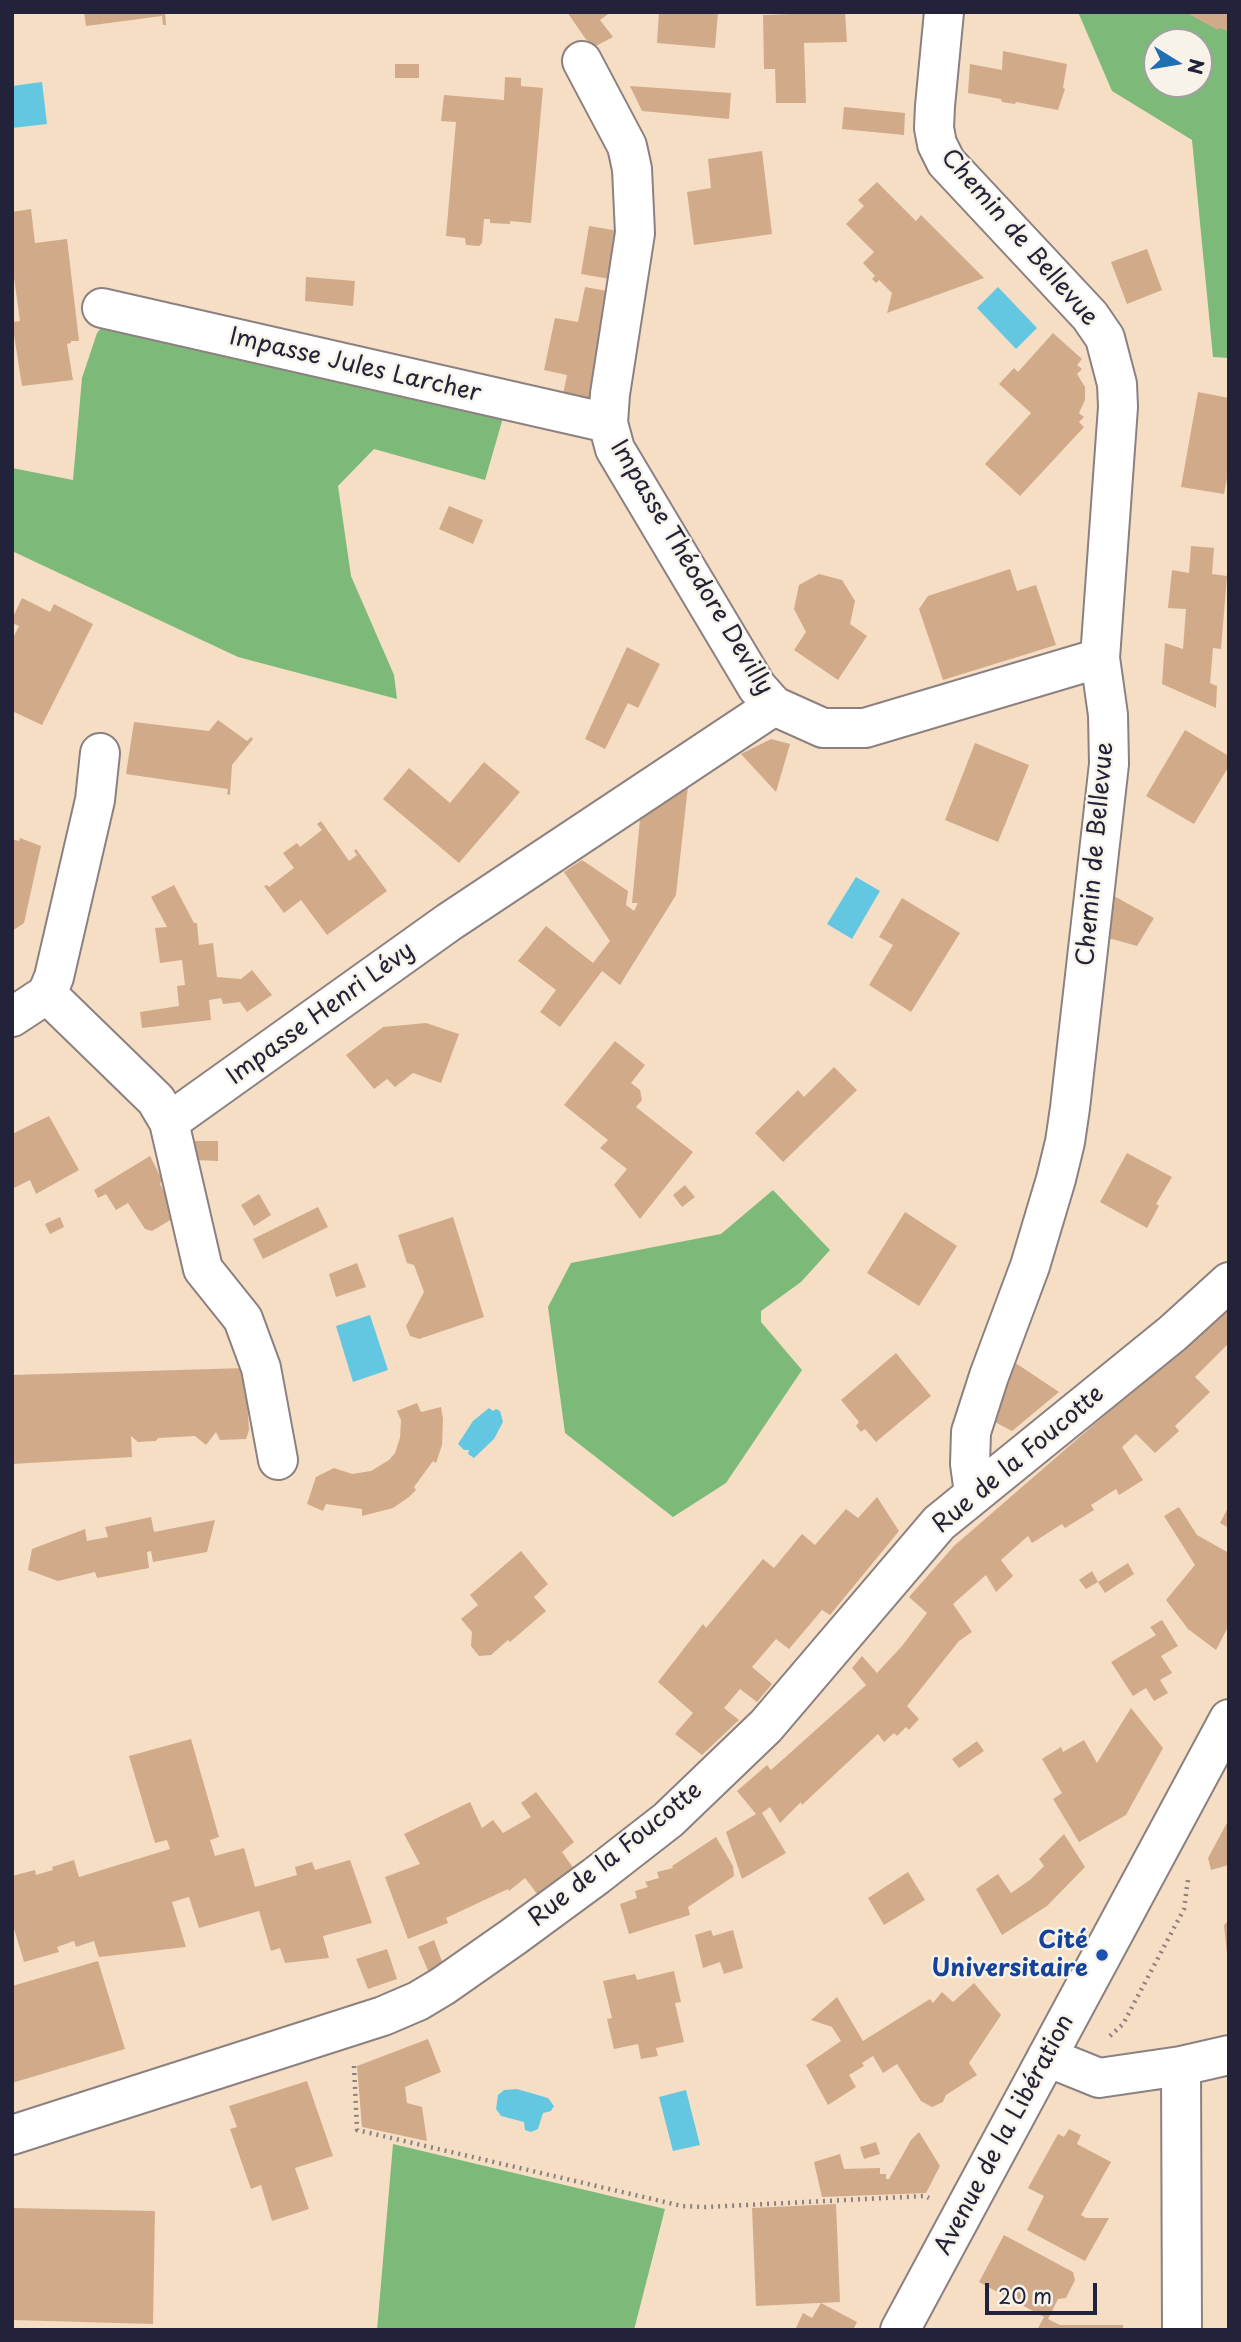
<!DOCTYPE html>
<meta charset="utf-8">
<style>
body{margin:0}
#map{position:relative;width:1241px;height:2342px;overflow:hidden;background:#f5dec4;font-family:"Playpen Sans",sans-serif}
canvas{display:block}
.frame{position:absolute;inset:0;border:14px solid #22223b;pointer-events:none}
.north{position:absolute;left:1143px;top:28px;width:70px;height:70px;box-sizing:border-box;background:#f7f3e8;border:2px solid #a29fa3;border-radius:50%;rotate:101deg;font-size:19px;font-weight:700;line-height:28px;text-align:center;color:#22223b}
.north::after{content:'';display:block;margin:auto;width:24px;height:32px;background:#1f6fb2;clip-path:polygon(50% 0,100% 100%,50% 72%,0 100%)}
.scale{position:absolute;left:985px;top:2283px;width:112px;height:32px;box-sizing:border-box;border:4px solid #22223b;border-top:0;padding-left:9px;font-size:21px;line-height:24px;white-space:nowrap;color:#22223b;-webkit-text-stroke:5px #f7f3e8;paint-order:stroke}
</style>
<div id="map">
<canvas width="1241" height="2342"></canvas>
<div class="frame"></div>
<div class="north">N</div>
<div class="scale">20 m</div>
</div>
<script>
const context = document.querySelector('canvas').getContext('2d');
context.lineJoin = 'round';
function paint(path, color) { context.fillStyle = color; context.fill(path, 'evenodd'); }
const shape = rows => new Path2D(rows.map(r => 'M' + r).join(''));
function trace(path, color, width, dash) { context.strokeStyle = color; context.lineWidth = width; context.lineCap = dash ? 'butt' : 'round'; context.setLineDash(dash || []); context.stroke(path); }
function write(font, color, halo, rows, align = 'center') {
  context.font = font + ' "Playpen Sans",sans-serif'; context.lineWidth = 5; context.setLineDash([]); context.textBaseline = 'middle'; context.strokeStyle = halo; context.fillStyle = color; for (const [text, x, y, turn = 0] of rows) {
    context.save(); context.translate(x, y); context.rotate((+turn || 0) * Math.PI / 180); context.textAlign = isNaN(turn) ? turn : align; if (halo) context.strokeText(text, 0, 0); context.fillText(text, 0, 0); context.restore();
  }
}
paint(shape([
 [1078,12,1229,12,1229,358,1213,357,1192,140,1112,91],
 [1157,42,1199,42,1199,84,1157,84],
 [105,323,505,411,485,480,374,449,338,486,351,576,394,675,397,699,238,657,12,551,12,468,73,480,82,378,97,333],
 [773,1190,830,1250,801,1282,761,1311,761,1322,802,1370,726,1483,673,1517,565,1433,548,1307,571,1263,721,1234],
 [393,2144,665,2209,634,2330,377,2330]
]), '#7dba7a');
paint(shape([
 [42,82,47,124,12,128,12,86],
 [998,287,1037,328,1016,349,977,308],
 [856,877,880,891,852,939,827,924],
 [370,1315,388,1370,353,1382,336,1326],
 [489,1408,493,1411,496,1409,500,1411,503,1422,494,1439,474,1458,468,1454,469,1450,464,1450,458,1444,473,1421],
 [517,2089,548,2098,554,2106,551,2111,543,2113,538,2129,531,2132,525,2130,524,2122,501,2116,496,2109,498,2095,504,2090],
 [686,2090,700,2145,673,2151,659,2097]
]), '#64c7e2');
paint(shape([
 [84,12,165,12,166,25,163,25,162,16,86,26],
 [567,12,611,12,600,20,613,37,592,48],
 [659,12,718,12,715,48,657,43],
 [845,12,847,42,804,43,806,103,776,103,775,69,764,69,763,15],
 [1185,12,1229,12,1229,31,1219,28,1218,30],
 [1003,51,1067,64,1063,88,1065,89,1058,110,1016,102,1015,104,1002,102,1001,99,968,93,970,64,1002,70],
 [395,64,419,64,419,78,395,78],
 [505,77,521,78,521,86,543,88,531,223,510,221,510,224,490,223,490,219,484,219,482,243,479,246,466,245,465,238,446,236,456,122,441,121,444,95,504,100],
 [630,86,731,93,729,119,642,111],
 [844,107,905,113,904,135,842,129],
 [762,151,772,234,694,245,687,192,711,188,708,159],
 [877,182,916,221,921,215,984,278,887,313,892,293,879,280,876,283,872,279,875,276,863,263,874,252,846,224,864,206,858,200],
 [31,209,35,243,67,239,79,341,71,341,71,343,67,344,73,380,22,386,12,322,20,321,12,263,12,212],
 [589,226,619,231,610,279,581,274],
 [1147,249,1162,290,1127,304,1111,262],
 [306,277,355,281,353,306,305,301],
 [585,287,612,292,588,405,562,399,567,375,544,370,555,318,578,322],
 [1053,333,1082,359,1077,365,1082,369,1077,374,1085,387,1085,400,1079,413,1084,417,1079,422,1084,427,1020,496,985,464,1031,413,999,384,1014,368,1018,372],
 [1198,392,1229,398,1229,467,1224,494,1181,487],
 [449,506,483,520,473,544,439,529],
 [1191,546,1214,548,1212,574,1227,576,1221,649,1213,648,1210,683,1217,686,1216,708,1162,684,1165,643,1183,649,1186,609,1168,608,1172,570,1189,573],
 [1010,569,1017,591,1036,585,1056,645,943,680,919,609,928,596],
 [819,574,842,580,855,601,850,624,867,636,838,680,794,650,806,632,794,609,799,585],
 [22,598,50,612,54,604,93,624,42,725,12,711,12,640,19,626,12,623,12,619],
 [627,647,660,664,638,708,628,703,605,749,585,739],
 [218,720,247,741,251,737,253,739,232,765,230,795,227,794,228,789,126,774,134,722,209,731],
 [1185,730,1229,756,1229,766,1194,824,1146,796],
 [771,739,790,744,776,792,741,754],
 [975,743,1029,765,998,842,945,820],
 [484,762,520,792,459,863,383,799,409,768,450,803],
 [688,786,676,895,620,985,602,971,560,1027,540,1012,556,990,518,961,546,926,593,963,610,941,564,872,582,860,628,891,626,905,634,911,638,903,632,903,640,819],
 [321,821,349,861,357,855,354,851,356,849,387,891,327,935,301,900,284,913,264,886,267,885,269,887,294,868,283,853,297,843,300,847,322,830,317,824],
 [20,838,41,846,24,923,12,931,12,839,19,841],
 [174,885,194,923,197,923,199,945,213,943,217,977,241,979,252,970,272,995,247,1012,240,1002,223,1004,221,998,209,1000,211,1020,142,1028,140,1012,179,1006,177,986,185,985,182,960,160,963,155,928,167,927,151,897],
 [1112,895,1154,918,1137,946,1112,939,1106,940],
 [902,898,960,933,911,1012,869,985,893,945,879,937],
 [426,1023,459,1034,441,1083,413,1073,395,1087,387,1079,374,1089,346,1055,383,1027],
 [615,1041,645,1065,631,1083,640,1090,642,1100,636,1107,693,1152,640,1219,614,1185,627,1169,600,1148,608,1140,564,1105],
 [834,1067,857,1090,783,1162,755,1133,798,1090,804,1097],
 [49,1116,79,1170,36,1194,30,1180,12,1189,12,1134],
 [193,1141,218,1141,218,1161,194,1160],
 [1127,1153,1172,1177,1156,1204,1159,1206,1147,1228,1100,1202],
 [150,1156,162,1180,160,1184,177,1216,152,1231,145,1229,128,1203,116,1210,106,1194,98,1198,94,1190],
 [685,1185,695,1197,682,1207,673,1195],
 [259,1194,271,1215,254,1226,241,1205],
 [318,1207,328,1227,263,1259,253,1239],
 [905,1212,957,1246,919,1306,867,1273],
 [60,1217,64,1227,50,1234,45,1224],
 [453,1217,484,1317,419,1339,410,1336,406,1326,424,1292,414,1265,407,1263,398,1235],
 [357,1263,366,1287,336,1297,329,1274],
 [1229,1302,1229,1343,1195,1377,1210,1392,1175,1426,1179,1431,1155,1453,1136,1434,1122,1447,1143,1480,1119,1495,1116,1489,1091,1505,1094,1510,1065,1528,1062,1524,1032,1543,1028,1536,1001,1560,1013,1576,996,1592,986,1575,953,1604,972,1632,959,1641,907,1706,919,1719,909,1730,906,1727,897,1736,894,1733,884,1742,878,1734,802,1805,801,1802,780,1823,770,1807,762,1813,786,1853,742,1879,726,1832,756,1814,737,1791,767,1765,771,1770,866,1685,852,1668,862,1656,877,1673,902,1646,927,1613,909,1597,954,1546,1188,1343],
 [896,1353,931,1396,876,1442,865,1429,861,1432,856,1426,859,1422,841,1400],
 [1011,1360,1059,1392,1012,1431,987,1418],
 [245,1368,249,1430,246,1439,220,1440,216,1432,206,1445,195,1436,158,1438,156,1441,138,1442,131,1436,132,1457,12,1464,12,1375],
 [417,1403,421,1412,441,1407,443,1419,442,1445,436,1463,433,1461,414,1487,416,1490,409,1497,393,1508,362,1516,362,1509,326,1504,323,1511,307,1504,316,1477,334,1468,352,1474,371,1471,389,1460,395,1453,400,1438,401,1420,397,1411],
 [877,1497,899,1531,830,1615,822,1610,789,1649,776,1639,752,1667,772,1684,757,1702,740,1689,724,1708,739,1720,702,1755,675,1734,693,1713,658,1682,703,1624,706,1628,763,1559,774,1568,802,1534,815,1545,846,1509,858,1518],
 [1229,1506,1229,1528,1220,1523],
 [1179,1507,1197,1535,1229,1553,1229,1625,1216,1650,1188,1629,1166,1600,1195,1565,1164,1516],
 [151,1517,154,1532,215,1520,207,1552,153,1562,151,1551,147,1552,149,1568,97,1578,95,1572,58,1581,28,1570,32,1549,85,1529,87,1541,108,1537,105,1527],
 [521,1551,548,1584,534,1597,546,1611,510,1642,508,1640,491,1655,479,1656,471,1646,472,1632,461,1619,478,1605,470,1595],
 [1128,1563,1134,1574,1105,1593,1098,1582],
 [1092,1571,1098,1582,1086,1589,1079,1580],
 [1162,1620,1178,1646,1161,1656,1172,1673,1160,1680,1168,1693,1154,1701,1146,1688,1133,1696,1111,1662,1156,1635,1150,1627],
 [1131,1708,1163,1748,1126,1815,1079,1842,1053,1799,1062,1793,1042,1759,1061,1747,1063,1752,1084,1740,1097,1763],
 [191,1739,219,1837,210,1840,215,1856,244,1848,255,1887,297,1875,295,1867,312,1862,315,1870,350,1860,372,1923,323,1936,329,1958,285,1963,280,1948,271,1951,259,1911,199,1928,189,1897,172,1902,186,1947,99,1957,94,1941,76,1947,74,1941,57,1947,59,1952,24,1962,12,1922,12,1876,35,1870,36,1875,53,1870,52,1867,74,1860,79,1877,170,1849,167,1840,155,1843,129,1756],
 [977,1741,984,1751,959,1768,952,1759],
 [536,1792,574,1842,562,1852,574,1869,538,1895,525,1878,509,1891,508,1889,446,1918,448,1923,408,1939,385,1877,420,1864,404,1834,470,1802,482,1828,493,1820,503,1833,531,1817,521,1803],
 [1229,1819,1229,1865,1211,1870,1208,1858],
 [1064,1834,1085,1867,1047,1906,1002,1935,976,1889,998,1874,1011,1893,1030,1880,1044,1866,1039,1859],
 [716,1837,733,1866,734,1876,688,1907,690,1915,629,1934,620,1904,637,1898,635,1891,648,1887,645,1882,659,1878,657,1872,673,1868,672,1866],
 [908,1872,925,1900,884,1925,868,1898],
 [1229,1920,1229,1954,1227,1954,1224,1925],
 [711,1930,713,1936,733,1930,743,1968,724,1974,720,1962,703,1968,695,1935],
 [434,1940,443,1964,429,1973,418,1947],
 [387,1949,397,1979,368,1989,356,1959],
 [98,1961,125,2049,12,2083,12,1986],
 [674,1971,681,2002,675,2003,684,2042,656,2048,658,2056,641,2059,638,2044,614,2049,607,2019,612,2018,603,1981,635,1974,637,1980],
 [974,1983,1001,2015,969,2063,977,2075,946,2095,943,2102,932,2107,921,2101,897,2064,883,2073,873,2056,862,2063,864,2066,849,2075,856,2087,828,2105,806,2065,841,2041,832,2027,811,2020,837,1997,863,2041,930,1999,933,2003,942,1992,953,2002],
 [428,2039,441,2072,405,2087,407,2103,422,2107,427,2141,362,2127,357,2066],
 [307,2081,333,2156,295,2168,309,2209,272,2221,261,2185,251,2189,230,2129,237,2127,229,2106],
 [1069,2129,1081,2135,1077,2144,1111,2162,1081,2215,1086,2218,1109,2218,1085,2261,1027,2230,1044,2196,1028,2188,1058,2134,1064,2137],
 [919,2132,940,2166,926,2193,822,2197,814,2162,840,2154,844,2169,880,2168,880,2174,886,2174,886,2179,889,2179,911,2140],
 [876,2142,880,2154,864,2159,860,2147],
 [836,2204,840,2302,756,2306,752,2208],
 [12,2208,155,2211,153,2324,12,2320],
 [1004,2235,1073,2272,1075,2280,1066,2298,1058,2299,1048,2319,1060,2325,1123,2325,1123,2330,1037,2330,1044,2317,979,2282],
 [821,2303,857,2322,853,2330,795,2330,803,2313,812,2318]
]), '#d1ab89');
const minor = shape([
 [944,12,935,106,934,128,937,144,946,162,1090,316,1105,338,1117,384,1118,407,1100,658,1108,715,1109,764,1070,1108,1065,1142,1056,1179,1030,1266,989,1376,971,1432,970,1464,974,1493],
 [582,61,627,146,632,169,635,233,610,394,608,423,615,449,757,687,774,706,823,728,865,728,1100,658],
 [102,308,608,423],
 [47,994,156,1100,169,1122,203,1269,243,1319,261,1368,278,1460],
 [12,1017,47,994,54,977,95,800,100,753],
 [169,1122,449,922,774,706],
 [1047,2057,1099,2078,1181,2066,1229,2055],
 [1181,2066,1182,2330],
 [12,2135,383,2016,418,2001,443,1986,513,1937,596,1876,668,1820,766,1726,939,1523,1173,1333,1229,1282]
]);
const major = shape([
 [900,2330,1229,1719]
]);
trace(minor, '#8c8080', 42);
trace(major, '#8c8080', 42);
trace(shape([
 [1110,2036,1123,2024,1184,1909,1188,1880],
 [354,2066,357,2130,682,2206,706,2207,925,2196,929,2198]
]), '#8c8080', 4.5, [2, 5]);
trace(minor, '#fff', 38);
trace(major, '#fff', 38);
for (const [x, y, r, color] of [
 [1102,1955,7,"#1a4fb4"]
]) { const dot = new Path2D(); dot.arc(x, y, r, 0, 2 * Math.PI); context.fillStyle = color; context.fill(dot); trace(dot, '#f7f3e8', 2.5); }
write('24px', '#22223b', '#f7f3e8', [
 ["Chemin de Bellevue",1019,238,49],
 ["Impasse Jules Larcher",355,366,13],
 ["Impasse Théodore Devilly",691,568,59],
 ["Chemin de Bellevue",1096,854,-85],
 ["Impasse Henri Lévy",321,1014,-36],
 ["Rue de la Foucotte",1019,1460,-40],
 ["Rue de la Foucotte",616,1855,-39],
 ["Avenue de la Libération",1005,2135,-62]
]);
write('bold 24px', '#164399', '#f7f3e8', [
 ["Cité",1088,1941],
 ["Universitaire",1088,1969]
], 'right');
</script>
